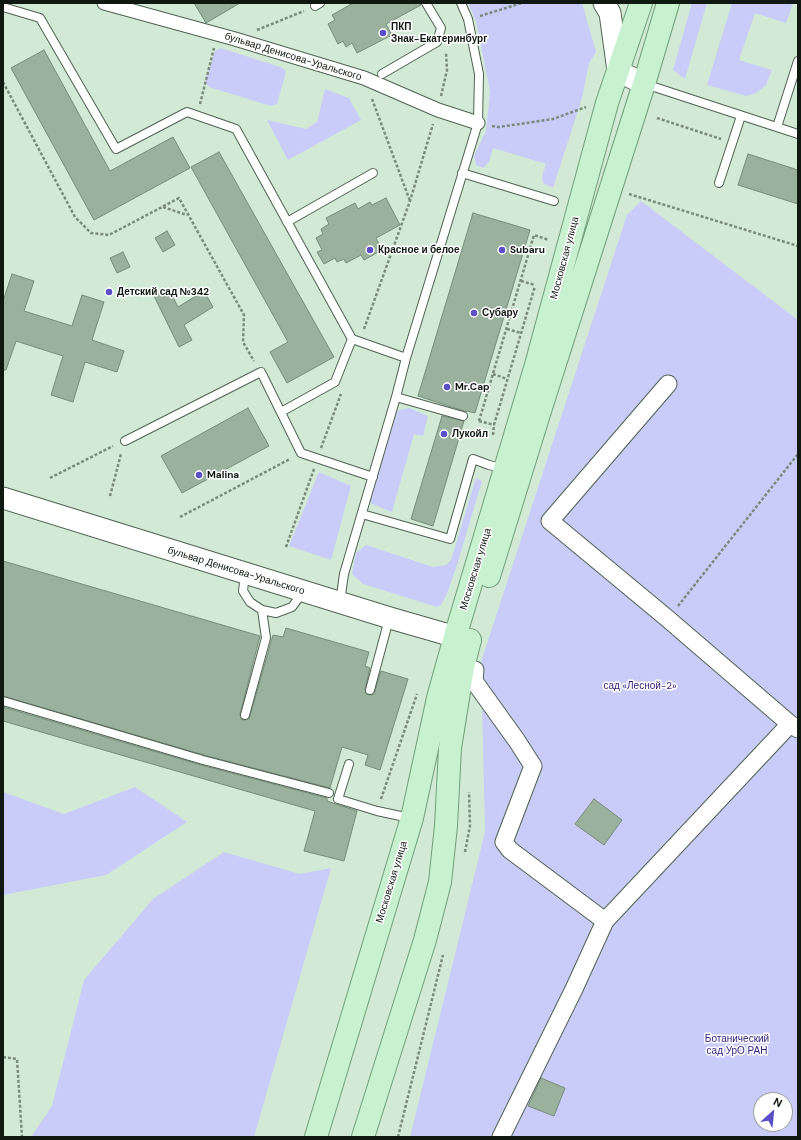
<!DOCTYPE html>
<meta charset="utf-8">
<style>
body{margin:0}
#map{position:relative;width:801px;height:1140px;overflow:hidden;background:#d2ead5;font-family:"DM Sans",sans-serif}
canvas{display:block}
.frame{position:absolute;inset:0;border:4px solid #0f1811;pointer-events:none}
.north{position:absolute;left:753px;top:1092px;width:40px;height:40px;box-sizing:border-box;background:#fff;border:1px solid #9fa3a0;border-radius:50%;rotate:27deg;font-size:11px;font-weight:700;line-height:16px;text-align:center;color:#0f1811}
.north::after{content:'';display:block;margin:auto;width:14px;height:18px;background:#5a4fc7;clip-path:polygon(50% 0,100% 100%,50% 72%,0 100%)}
</style>
<div id="map">
<canvas width="801" height="1140"></canvas>
<div class="frame"></div>
<div class="north">N</div>
</div>
<script>
const context = document.querySelector('canvas').getContext('2d');
context.lineJoin = 'round';
function paint(path, color) { context.fillStyle = color; context.fill(path, 'evenodd'); }
const shape = rows => new Path2D(rows.map(r => 'M' + r).join(''));
function trace(path, color, width, dash) { context.strokeStyle = color; context.lineWidth = width; context.lineCap = dash ? 'butt' : 'round'; context.setLineDash(dash || []); context.stroke(path); }
function write(font, color, halo, rows, align = 'center') {
  context.font = font + ' "DM Sans",sans-serif'; context.lineWidth = 3; context.setLineDash([]); context.textBaseline = 'middle'; context.strokeStyle = halo; context.fillStyle = color; for (const [text, x, y, turn = 0] of rows) {
    context.save(); context.translate(x, y); context.rotate((+turn || 0) * Math.PI / 180); context.textAlign = isNaN(turn) ? turn : align; if (halo) context.strokeText(text, 0, 0); context.fillText(text, 0, 0); context.restore();
  }
}
paint(shape([
 [468,3,582,3,596,52,589,63,582,98,553,188,543,183,542,177,546,164,493,148,489,162,483,168,476,165,474,156,486,131,490,91,476,21],
 [692,3,707,3,685,79,673,70],
 [732,3,793,3,786,23,755,13,739,60,772,70,766,85,756,93,746,96,707,85],
 [221,48,283,68,286,72,277,104,271,106,209,87,205,81,215,51],
 [325,89,349,98,361,120,288,160,267,120,306,129,317,122],
 [641,201,798,320,798,1137,410,1137,485,832,481,662,627,215],
 [761,1100,785,1100,785,1124,761,1124],
 [409,408,428,416,423,436,414,434,392,512,370,503,395,413,400,410],
 [319,472,351,486,331,560,289,546],
 [476,478,482,481,457,565,447,594,441,605,437,607,363,584,352,574,356,553,366,545,433,567,446,565,451,560],
 [135,787,187,822,106,875,3,895,3,792,64,814],
 [224,852,300,874,331,868,254,1137,31,1137,52,1106,84,980,153,899]
]), '#c9ccf8');
const building = shape([
 [194,3,240,3,206,23,194,3],
 [353,3,421,3,421,5,386,24,392,35,357,53,352,43,346,47,343,41,338,44,328,24,335,20,332,15,353,3],
 [44,50,110,171,173,137,190,168,94,220,11,68,44,50],
 [219,152,334,357,287,383,270,352,288,342,191,167,219,152],
 [748,154,798,170,798,204,738,185,748,154],
 [386,198,400,225,376,238,382,250,364,260,361,255,346,263,344,259,337,262,335,258,324,264,317,252,322,250,316,238,323,234,321,229,329,224,326,218,355,203,358,209,370,202,372,205,386,198],
 [473,213,530,230,475,413,467,411,467,412,418,396,473,213],
 [167,231,175,245,163,252,155,238,167,231],
 [123,252,130,267,117,273,110,258,123,252],
 [12,274,34,281,24,311,72,326,82,295,104,302,92,340,124,351,117,372,85,362,73,402,51,395,63,356,16,341,6,370,3,370,3,301,12,274],
 [169,289,178,307,204,291,213,307,184,325,192,340,179,347,154,296,169,289],
 [248,408,269,446,182,493,161,456,248,408],
 [442,416,464,421,433,526,411,519,442,416],
 [3,561,260,636,240,714,241,719,244,720,249,719,250,716,273,635,283,637,286,628,369,652,365,666,370,668,365,689,366,694,371,695,374,694,381,671,408,679,380,770,365,765,368,755,342,747,330,788,204,755,3,696,3,561],
 [3,707,201,765,327,798,327,801,357,811,344,861,304,851,315,811,3,721,3,707],
 [594,799,622,820,604,845,575,824,594,799],
 [541,1078,565,1088,554,1116,528,1106,541,1078]
]);
paint(building, '#9ab19d');
trace(building, '#768c79', 1);
const service = shape([
 [315,6,320,3],
 [3,7,40,18,116,149,187,112,236,129,352,339,406,358],
 [382,74,437,42,441,28,426,3],
 [645,84,798,134],
 [777,127,798,61],
 [462,173,554,201],
 [719,183,741,116],
 [287,222,373,173],
 [396,397,463,416],
 [281,412,335,382,352,339],
 [125,441,261,372,301,453,373,477],
 [362,514,450,539,473,459,489,465,505,469],
 [245,574,243,591,250,602,262,610,276,613,292,607,303,592],
 [340,602,344,574,396,397,406,358,478,123,479,74,468,19,461,3],
 [370,690,389,619],
 [3,701,203,760,329,793],
 [245,715,266,638,262,610],
 [349,764,338,799,377,811,410,818]
]);
const pedestrian = shape([
 [104,3,235,39,364,78,438,110,478,123]
]);
const minor = shape([
 [668,384,550,521,668,619,790,724,798,729],
 [463,667,475,670,474,681,517,741,533,766,504,842,510,850,605,921],
 [501,1137,574,989,605,921,790,724]
]);
const tertiary = shape([
 [604,3,610,13,618,71,644,84],
 [3,498,390,618,470,641]
]);
const primary = shape([
 [489,576,539,414,644,84,668,3],
 [316,1137,412,818,438,698,455,637,536,365,607,103,641,3],
 [363,1137,425,940,440,882,446,826,450,748,463,667,470,640]
]);
trace(service, '#4e6251', 10);
trace(pedestrian, '#4e6251', 15);
trace(minor, '#4e6251', 19);
trace(tertiary, '#4e6251', 23);
trace(primary, '#709f78', 24);
trace(shape([
 [480,16,522,3],
 [257,30,304,11],
 [3,82,75,217,91,233,109,235,179,198,244,315,243,342,254,361],
 [441,96,447,70,446,52],
 [372,99,410,201],
 [200,104,214,48],
 [657,118,721,139],
 [492,126,499,127,553,119,586,107],
 [629,194,798,246],
 [163,207,187,215],
 [521,281,535,285],
 [364,329,410,201,433,124],
 [507,329,521,333],
 [493,374,507,379],
 [479,421,534,235,549,240],
 [479,421,494,425],
 [493,435,494,425,535,286],
 [321,448,341,394],
 [50,478,113,446],
 [110,496,121,454],
 [180,517,290,459],
 [286,547,314,469],
 [678,606,798,454],
 [381,799,417,694],
 [465,852,470,826,469,792],
 [3,1057,17,1059,22,1137],
 [398,1137,443,955]
]), '#7a8b7c', 2.5, [3, 2]);
trace(service, '#fff', 8);
trace(pedestrian, '#fff', 13);
trace(minor, '#fff', 17);
trace(tertiary, '#fff', 21);
trace(primary, '#c8f1d0', 22);
for (const [x, y, r, color] of [
 [383,33,4,"#5a4fc7"],
 [370,250,4,"#5a4fc7"],
 [502,250,4,"#5a4fc7"],
 [109,292,4,"#5a4fc7"],
 [474,313,4,"#5a4fc7"],
 [447,387,4,"#5a4fc7"],
 [444,434,4,"#5a4fc7"],
 [199,475,4,"#5a4fc7"]
]) { const dot = new Path2D(); dot.arc(x, y, r, 0, 2 * Math.PI); context.fillStyle = color; context.fill(dot); trace(dot, '#fff', 1.5); }
write('bold 10px', '#0f1811', '#fff', [
 ["ПКП",391,27],
 ["Знак-Екатеринбург",391,39],
 ["Красное и белое",378,250],
 ["Subaru",510,250],
 ["Детский сад №342",117,292],
 ["Субару",482,313],
 ["Mr.Cap",455,387],
 ["Лукойл",452,434],
 ["Malina",207,475]
], 'left');
write('10px', '#0f1811', '#fff', [
 ["бульвар Денисова-Уральского",293,57,17],
 ["Московская улица",565,258,-75],
 ["Московская улица",476,569,-73],
 ["бульвар Денисова-Уральского",236,571,17],
 ["Московская улица",392,882,-73]
]);
write('10px', '#2c1a7a', '#fff', [
 ["сад «Лесной-2»",640,686],
 ["Ботанический",737,1039],
 ["сад УрО РАН",737,1051]
]);
</script>
